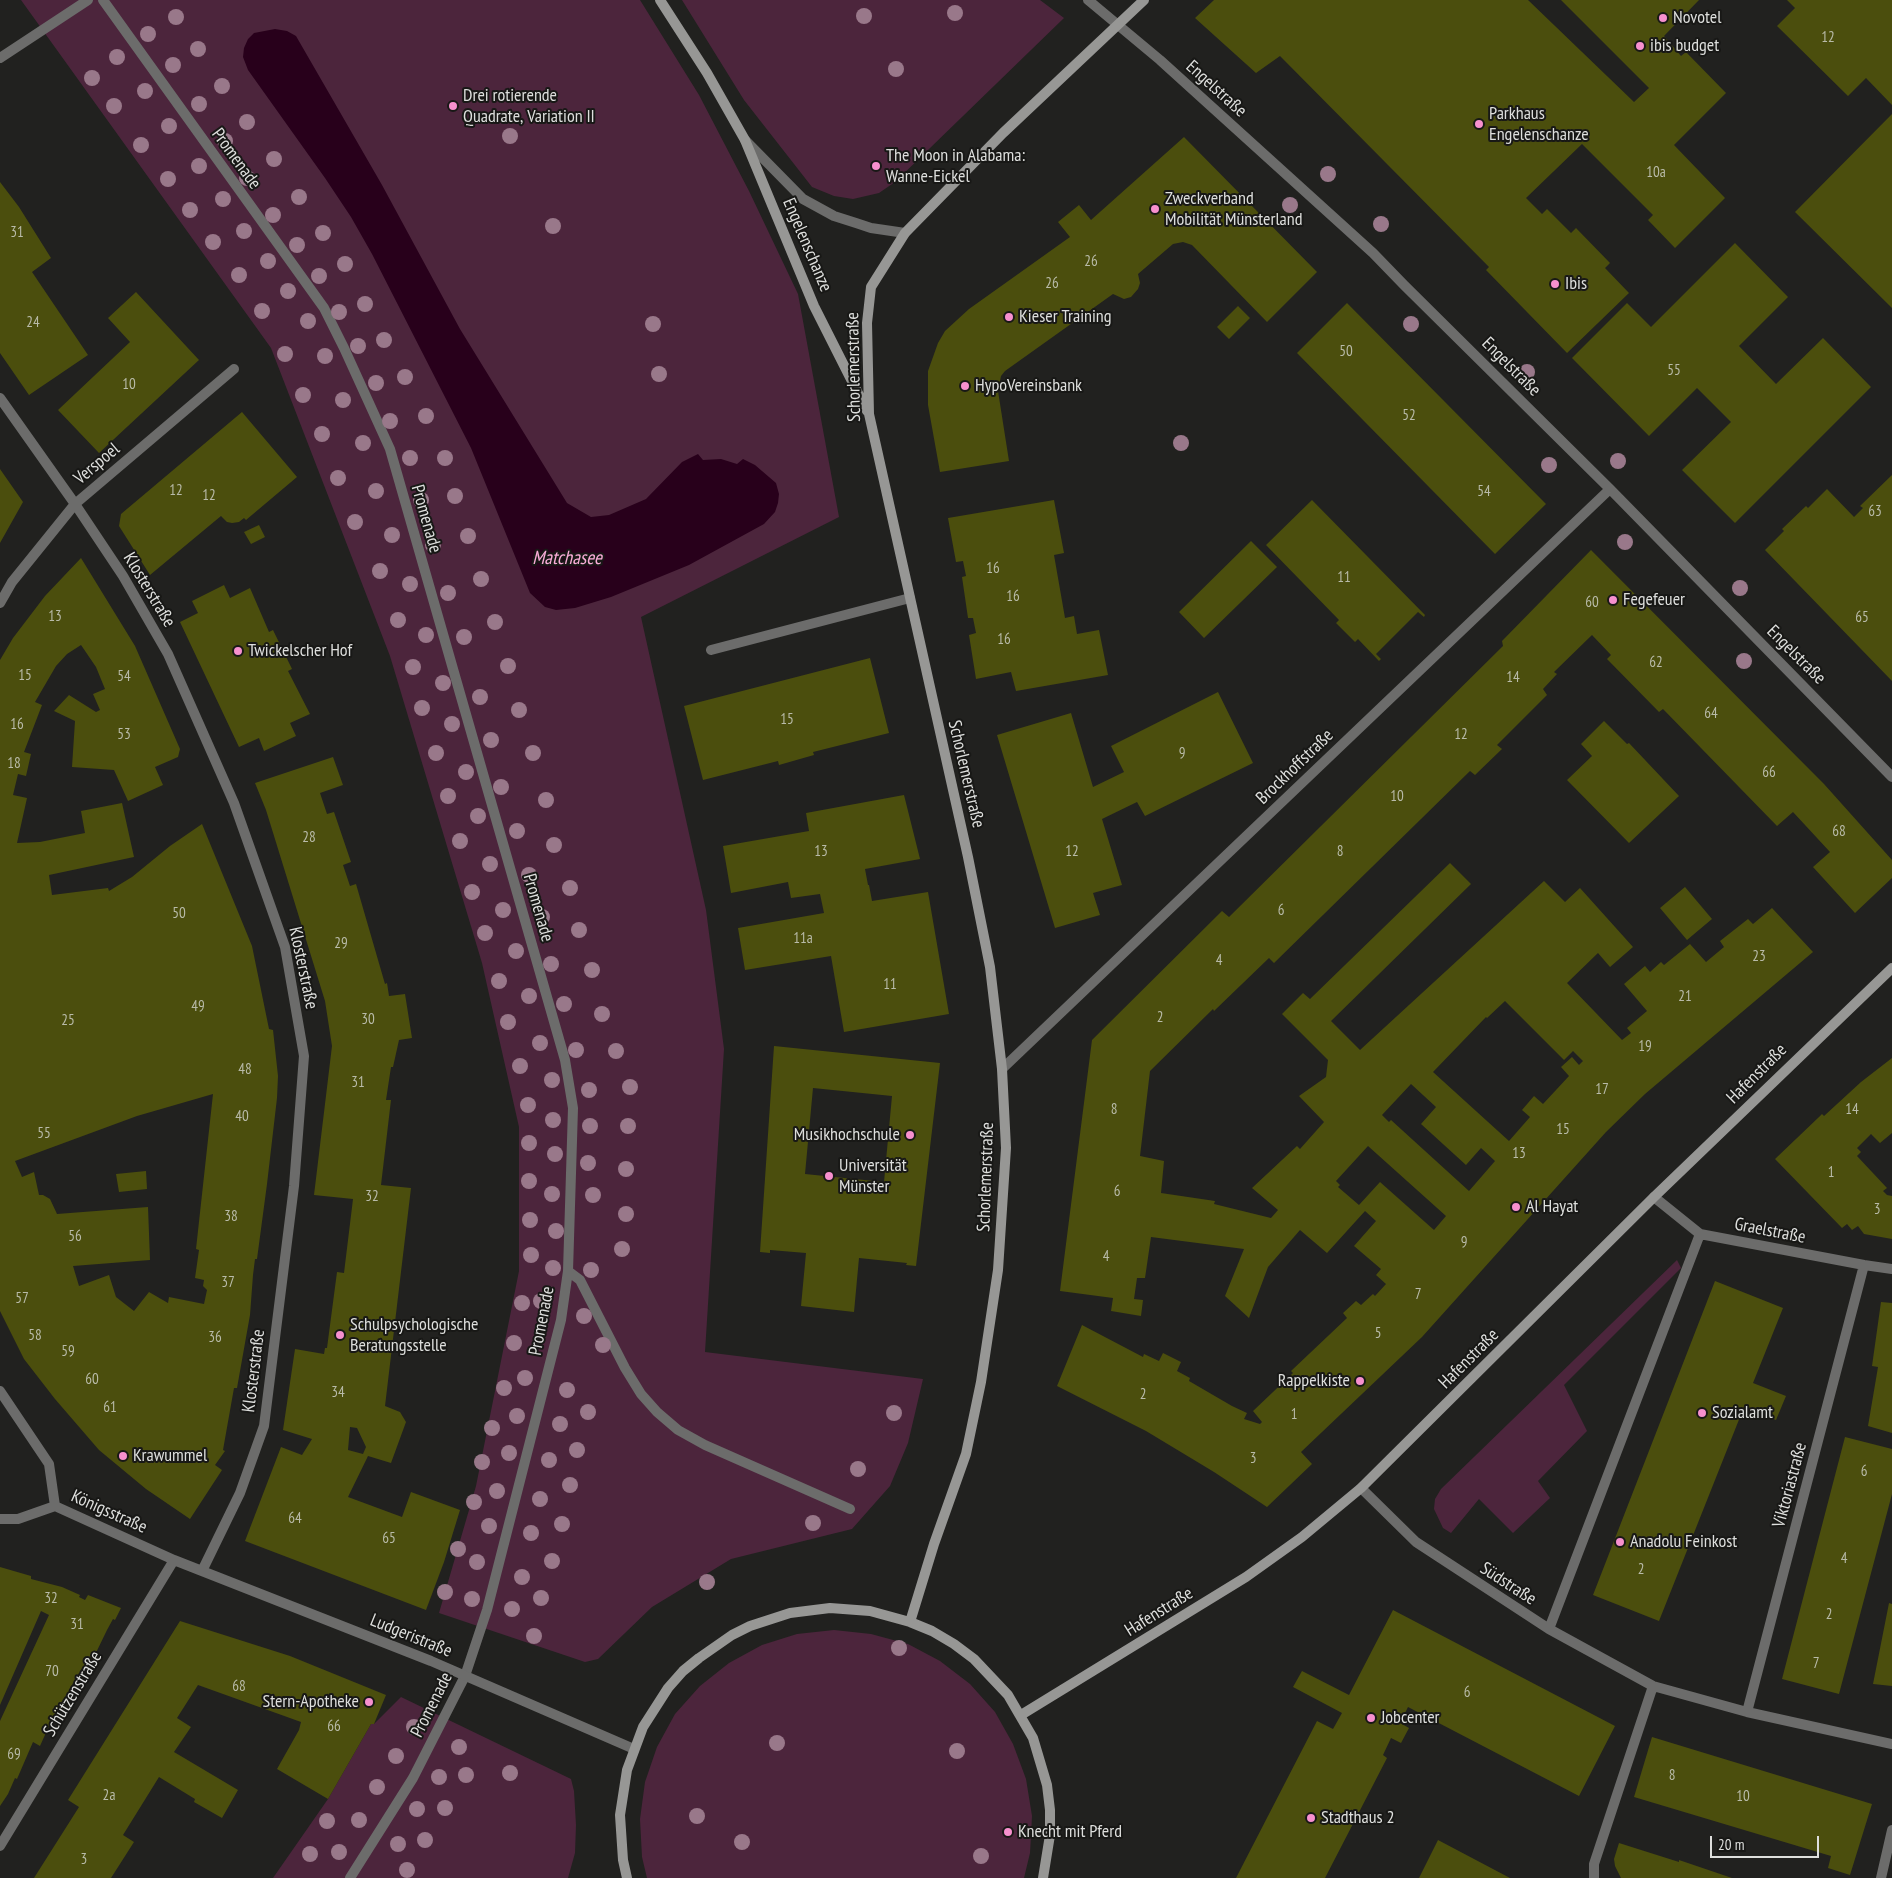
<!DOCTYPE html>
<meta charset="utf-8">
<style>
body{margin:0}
#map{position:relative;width:1892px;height:1878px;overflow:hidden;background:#21211f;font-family:"PT Sans Narrow",sans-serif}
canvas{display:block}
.scale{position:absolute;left:1710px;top:1836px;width:109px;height:22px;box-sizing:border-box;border:2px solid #dedfdd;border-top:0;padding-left:6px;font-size:15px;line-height:18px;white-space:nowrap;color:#dedfdd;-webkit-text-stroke:4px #181816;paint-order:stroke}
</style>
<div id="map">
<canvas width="1892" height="1878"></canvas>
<div class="scale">20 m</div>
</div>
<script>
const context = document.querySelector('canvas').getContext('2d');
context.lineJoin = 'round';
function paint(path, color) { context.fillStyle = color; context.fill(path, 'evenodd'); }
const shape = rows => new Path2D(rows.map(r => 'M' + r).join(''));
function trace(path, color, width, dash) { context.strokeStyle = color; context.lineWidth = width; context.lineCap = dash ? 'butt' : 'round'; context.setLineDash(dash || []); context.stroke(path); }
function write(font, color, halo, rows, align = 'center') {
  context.font = font + ' "PT Sans Narrow",sans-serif'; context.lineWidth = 4; context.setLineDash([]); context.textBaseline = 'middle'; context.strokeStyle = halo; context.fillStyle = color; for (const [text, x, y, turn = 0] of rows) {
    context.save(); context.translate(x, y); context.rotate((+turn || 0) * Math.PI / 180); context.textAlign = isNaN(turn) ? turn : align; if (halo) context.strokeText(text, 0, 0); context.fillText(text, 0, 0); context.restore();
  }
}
paint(shape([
 [21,0,640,0,699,95,749,191,798,294,839,517,641,617,706,910,724,1049,705,1352,923,1379,908,1443,890,1486,852,1529,731,1559,652,1607,598,1659,585,1662,439,1613,476,1486,519,1271,519,1127,482,963,390,656,271,348],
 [682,0,1040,0,1064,18,895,182,879,193,853,199,834,196,812,187,744,100],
 [1677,1260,1681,1268,1564,1385,1587,1431,1538,1481,1550,1498,1513,1533,1479,1499,1451,1533,1443,1528,1434,1509,1435,1499,1441,1489],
 [834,1630,871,1634,908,1644,940,1661,970,1684,995,1712,1013,1744,1026,1779,1032,1816,1030,1853,1024,1878,647,1878,642,1857,640,1819,645,1782,657,1747,675,1714,700,1686,729,1663,762,1645,797,1634],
 [401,1697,571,1779,574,1791,576,1825,575,1853,568,1878,273,1878,328,1799,371,1724,374,1724]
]), '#4c253c');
paint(shape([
 [275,29,287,31,296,36,382,185,460,329,567,503,591,517,609,515,646,499,682,462,698,454,703,460,721,459,737,464,743,459,755,465,776,483,779,494,778,503,775,512,764,524,689,565,611,597,575,608,556,610,545,607,530,593,471,448,372,254,351,217,325,178,248,70,243,57,244,48,248,39,254,33]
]), '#28001b');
paint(shape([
 [1214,0,1528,0,1634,102,1649,88,1561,0,1699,0,1664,36,1681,56,1686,52,1726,93,1674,145,1725,198,1675,248,1648,220,1653,215,1582,144,1526,198,1542,214,1547,209,1571,233,1576,228,1610,263,1605,268,1629,293,1567,353,1486,270,1489,267,1280,56,1256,73,1195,18],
 [1787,0,1892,0,1892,105,1866,78,1848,96,1777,26,1795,8],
 [1892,114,1892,308,1795,212],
 [1184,137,1317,272,1267,322,1192,245,1183,242,1173,244,1138,274,1140,283,1138,289,1131,297,1124,299,1113,294,1005,371,1001,376,998,391,1009,461,940,472,928,405,928,371,938,343,945,331,969,309,1070,237,1058,222,1079,205,1091,220],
 [0,182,19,207,51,258,32,272,88,355,29,395,0,353],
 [1735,243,1788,297,1739,346,1776,384,1823,338,1871,387,1735,523,1682,470,1731,422,1697,388,1649,436,1572,358,1627,303,1651,327],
 [136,292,199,360,99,453,58,410,130,342,108,318],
 [1347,303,1546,504,1495,554,1297,353],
 [1238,306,1250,318,1229,339,1217,327],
 [242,412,297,477,246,520,244,518,239,522,232,523,227,522,221,516,150,575,119,526,121,514],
 [0,469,23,502,0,543],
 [1892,475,1892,681,1765,550,1784,531,1782,529,1806,506,1808,508,1827,489,1854,517,1863,508,1860,506],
 [1054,500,1064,553,1054,555,1065,618,1074,616,1077,634,1099,630,1108,675,1016,691,1011,672,976,679,969,635,976,633,973,618,968,618,962,577,966,576,963,561,956,562,948,518],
 [1312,500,1425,615,1424,617,1418,612,1376,654,1381,659,1379,661,1358,639,1355,642,1336,623,1339,620,1266,545],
 [259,525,265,537,251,544,244,532],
 [1251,541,1277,567,1204,638,1179,612],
 [1591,550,1824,784,1892,860,1892,878,1855,913,1813,867,1830,852,1793,812,1777,826,1663,709,1659,712,1607,659,1611,655,1592,635,1554,672,1557,674,1543,689,1547,695,1497,745,1502,749,1475,775,1470,771,1274,963,1269,958,1214,1011,1213,1009,1150,1071,1140,1156,1164,1161,1161,1193,1215,1201,1214,1204,1271,1218,1278,1210,1252,1188,1297,1146,1300,1149,1324,1122,1299,1096,1326,1077,1328,1060,1282,1014,1303,993,1310,999,1450,863,1471,884,1331,1021,1360,1050,1544,881,1565,902,1580,888,1633,947,1610,967,1598,953,1567,983,1622,1040,1631,1033,1627,1028,1647,1011,1624,984,1645,966,1650,972,1661,962,1664,965,1690,944,1706,962,1724,947,1720,941,1748,919,1753,924,1772,908,1813,952,1645,1094,1606,1132,1422,1337,1301,1452,1312,1464,1267,1507,1214,1472,1146,1431,1057,1386,1082,1325,1143,1357,1144,1354,1159,1361,1163,1353,1181,1362,1177,1371,1190,1378,1189,1381,1232,1406,1247,1413,1244,1419,1260,1424,1262,1422,1253,1411,1293,1373,1291,1371,1347,1318,1343,1313,1356,1301,1361,1305,1373,1294,1375,1296,1386,1284,1376,1275,1381,1269,1354,1246,1376,1221,1365,1211,1327,1253,1300,1230,1268,1267,1249,1318,1225,1296,1244,1249,1151,1237,1145,1278,1137,1278,1134,1299,1143,1300,1141,1316,1111,1311,1113,1298,1060,1291,1092,1040,1222,911,1229,917,1503,646,1502,641],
 [1505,1001,1564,1060,1573,1051,1583,1061,1579,1065,1572,1057,1561,1067,1569,1076,1543,1104,1534,1096,1522,1110,1530,1117,1509,1141,1433,1072,1486,1017,1487,1018],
 [1411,1084,1436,1107,1421,1124,1466,1165,1481,1148,1495,1161,1469,1191,1391,1120,1389,1122,1382,1115],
 [1368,1146,1446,1216,1434,1230,1380,1182,1359,1205,1338,1187,1340,1185,1336,1181],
 [81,558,135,646,180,749,178,757,155,767,163,785,128,801,114,770,72,767,75,721,54,711,69,695,96,712,100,710,93,694,105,689,96,667,81,645,67,654,56,666,35,702,42,705,24,752,31,754,26,776,18,774,13,795,27,798,17,843,40,842,85,833,81,811,122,803,134,857,49,875,52,895,108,888,109,891,132,877,170,846,202,824,252,946,269,1029,273,1030,278,1076,277,1098,267,1184,257,1259,255,1259,253,1275,250,1315,237,1388,234,1388,223,1450,225,1451,215,1465,222,1470,190,1519,146,1489,99,1450,55,1399,24,1359,0,1311,0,660,13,638,45,596],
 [213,1094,196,1249,199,1250,195,1278,204,1280,203,1286,207,1290,204,1304,169,1297,168,1303,149,1292,134,1311,116,1297,109,1275,79,1286,73,1266,150,1260,148,1207,57,1214,50,1199,43,1195,39,1195,34,1172,22,1177,15,1161,137,1116],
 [224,585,230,598,250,588,269,632,273,630,292,669,288,671,310,714,290,723,296,736,264,751,259,738,239,747,180,622,198,613,192,601],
 [870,658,889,733,813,752,814,755,779,765,778,761,703,780,684,706],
 [1218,692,1253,763,1145,816,1137,802,1102,819,1122,885,1093,893,1100,915,1055,928,997,735,1071,713,1093,787,1124,772,1111,746],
 [1604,721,1627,744,1629,743,1679,796,1629,843,1567,780,1592,756,1581,744],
 [333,757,343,785,320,793,327,814,334,812,351,862,343,865,350,886,356,884,385,984,387,983,389,996,405,994,412,1038,399,1040,393,1067,391,1067,386,1100,391,1100,381,1185,411,1188,385,1406,400,1412,406,1422,391,1463,368,1456,348,1497,402,1517,411,1492,460,1510,444,1562,426,1610,245,1541,281,1447,302,1455,312,1439,283,1430,295,1349,324,1354,325,1348,327,1348,337,1272,344,1273,353,1199,314,1195,332,1046,325,1001,266,810,255,783],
 [350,1427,357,1428,366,1447,363,1454,348,1450],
 [904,795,920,859,865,869,868,885,869,885,872,901,928,892,949,1014,844,1032,831,956,745,970,738,928,824,913,820,894,791,898,788,882,731,893,723,846,809,831,806,813],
 [1685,887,1712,919,1687,940,1660,908],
 [774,1046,940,1063,916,1266,906,1265,907,1263,859,1258,854,1312,801,1306,806,1253,770,1250,770,1253,760,1252],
 [813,1088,892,1096,884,1182,805,1174],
 [1892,1058,1892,1133,1880,1143,1871,1134,1857,1148,1861,1152,1857,1156,1887,1188,1883,1191,1887,1195,1892,1196,1892,1239,1864,1234,1858,1226,1852,1230,1847,1224,1842,1228,1775,1159,1819,1117,1822,1114,1824,1116,1861,1082],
 [146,1171,147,1189,119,1192,116,1174],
 [1715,1281,1783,1308,1753,1383,1786,1396,1776,1420,1744,1407,1659,1621,1593,1595],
 [1881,1302,1892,1303,1892,1433,1868,1426,1878,1367,1872,1366],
 [1845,1437,1892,1449,1892,1494,1839,1694,1782,1679],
 [0,1567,31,1576,31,1579,62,1587,80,1595,79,1597,85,1600,88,1595,121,1608,115,1620,113,1619,107,1630,91,1663,87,1661,76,1685,73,1683,62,1707,60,1706,55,1718,53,1717,40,1746,33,1742,17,1779,15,1778,8,1794,0,1806,0,1721,49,1615,41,1611,0,1705],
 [1889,1603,1892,1604,1892,1686,1873,1684],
 [1393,1610,1615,1726,1579,1796,1408,1707,1400,1723,1409,1728,1401,1743,1391,1738,1383,1755,1387,1758,1325,1878,1236,1878,1317,1721,1333,1729,1342,1713,1293,1687,1302,1671,1349,1695],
 [180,1621,290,1656,386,1695,374,1724,371,1724,328,1799,277,1769,299,1730,301,1722,198,1685,177,1718,191,1727,174,1752,238,1790,222,1818,194,1802,195,1799,159,1777,123,1835,134,1842,111,1878,34,1878,79,1807,68,1800],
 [1652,1737,1872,1804,1850,1875,1828,1868,1831,1856,1634,1797],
 [1438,1840,1510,1878,1419,1878],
 [1619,1843,1679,1862,1679,1860,1732,1878,1621,1878,1615,1866,1614,1859]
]), '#4b4e0d');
trace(shape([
 [103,0,324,308,344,348,390,449,565,1060,573,1108,568,1271,561,1320,487,1610,465,1676,413,1778,350,1878],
 [745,140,803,199,834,216,856,223,871,228,905,233],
 [711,650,910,598],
 [568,1271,580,1280,625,1368,641,1394,657,1412,678,1430,705,1445,850,1509]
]), '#6c6c6b', 10);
trace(shape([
 [1088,0,1160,60,1373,253,1404,285,1610,489,1892,777],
 [0,58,88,0],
 [0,398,75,504,123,576,168,654,234,803,285,947,304,1056,294,1186,264,1426,240,1493,202,1571],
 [0,603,12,582,75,504,234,369],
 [1002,1069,1610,489],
 [1654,1197,1700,1234,1864,1265,1892,1269],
 [0,1391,49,1464,55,1506],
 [1361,1488,1416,1542,1549,1629,1653,1686,1747,1712,1892,1744],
 [0,1519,18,1519,55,1506,174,1560,431,1661,634,1749],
 [1549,1629,1700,1234],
 [1747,1712,1864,1265],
 [0,1846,174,1560],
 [1594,1878,1594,1864,1653,1686],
 [1881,1878,1892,1830]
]), '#6c6c6b', 10);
trace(shape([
 [660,0,707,73,745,140,814,306,867,411],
 [910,1622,934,1544,966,1454,981,1382,998,1270,1006,1148,1002,1069,990,967,968,857,869,414,867,323,871,287,905,233,1003,133,1144,0],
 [1021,1715,1246,1577,1302,1537,1361,1488,1654,1197,1892,968],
 [627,1878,623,1860,620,1815,627,1770,643,1727,668,1688,683,1671,699,1658,732,1635,750,1626,790,1613,830,1608,870,1611,910,1622,932,1631,954,1644,974,1659,1008,1695,1033,1738,1047,1785,1050,1810,1050,1835,1043,1878]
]), '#979795', 10);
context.fillStyle = '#99788a';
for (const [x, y] of [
 [955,13],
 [864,16],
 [176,17],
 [148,34],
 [198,49],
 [117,57],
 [173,65],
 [896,69],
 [92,78],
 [222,86],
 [145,91],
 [199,104],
 [114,106],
 [247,122],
 [169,126],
 [510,136],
 [225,141],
 [141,145],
 [274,159],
 [199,166],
 [1328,174],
 [247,178],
 [168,179],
 [299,197],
 [223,199],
 [1290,205],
 [190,210],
 [273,215],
 [1381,224],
 [553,226],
 [244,231],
 [323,233],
 [213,242],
 [297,245],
 [268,261],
 [345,264],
 [239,275],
 [319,276],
 [288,291],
 [365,304],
 [262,311],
 [339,312],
 [308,321],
 [653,324],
 [1411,324],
 [384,340],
 [358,346],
 [285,354],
 [325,356],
 [1527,372],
 [659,374],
 [405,377],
 [376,383],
 [303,395],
 [343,400],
 [426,416],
 [390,421],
 [322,434],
 [363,443],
 [1181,443],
 [410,458],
 [445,458],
 [1618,461],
 [1549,465],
 [338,478],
 [376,491],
 [455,496],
 [421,500],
 [355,522],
 [392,535],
 [468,536],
 [1625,542],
 [433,545],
 [380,571],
 [481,579],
 [410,584],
 [1740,588],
 [448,593],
 [398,620],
 [495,622],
 [426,635],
 [464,637],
 [1744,661],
 [508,666],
 [413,667],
 [443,683],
 [480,697],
 [422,708],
 [519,710],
 [452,724],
 [491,740],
 [436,753],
 [533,753],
 [466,772],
 [501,787],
 [448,796],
 [546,800],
 [478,816],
 [517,831],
 [460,841],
 [554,845],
 [490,864],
 [529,875],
 [570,888],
 [472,892],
 [503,910],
 [542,917],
 [579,930],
 [485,933],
 [516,951],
 [551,964],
 [592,970],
 [499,981],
 [529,996],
 [564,1004],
 [602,1014],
 [508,1022],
 [540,1043],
 [576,1050],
 [616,1051],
 [520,1066],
 [552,1080],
 [630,1087],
 [589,1090],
 [528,1105],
 [553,1120],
 [590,1126],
 [628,1126],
 [529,1143],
 [555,1154],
 [588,1163],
 [626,1169],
 [529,1181],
 [552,1194],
 [593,1195],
 [626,1214],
 [530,1220],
 [556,1231],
 [622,1249],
 [531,1255],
 [553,1268],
 [591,1270],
 [541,1301],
 [522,1303],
 [584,1316],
 [514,1343],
 [603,1345],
 [525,1378],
 [504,1388],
 [567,1390],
 [588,1412],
 [894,1413],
 [517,1416],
 [560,1424],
 [492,1428],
 [577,1450],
 [509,1453],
 [549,1460],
 [482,1462],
 [858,1469],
 [570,1485],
 [497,1491],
 [540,1499],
 [474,1502],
 [813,1523],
 [562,1524],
 [489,1526],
 [531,1533],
 [458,1549],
 [552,1561],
 [477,1562],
 [522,1577],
 [707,1582],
 [445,1592],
 [541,1598],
 [472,1599],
 [512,1609],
 [534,1636],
 [899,1648],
 [414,1727],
 [777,1743],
 [459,1747],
 [957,1751],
 [396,1756],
 [510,1773],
 [466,1775],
 [439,1777],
 [377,1787],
 [445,1808],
 [417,1809],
 [697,1816],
 [359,1820],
 [327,1821],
 [425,1840],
 [742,1842],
 [398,1844],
 [339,1852],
 [310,1854],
 [981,1856],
 [407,1870]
]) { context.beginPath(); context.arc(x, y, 8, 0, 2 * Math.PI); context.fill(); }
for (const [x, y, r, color] of [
 [1663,18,5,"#f790ce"],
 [1640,46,5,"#f790ce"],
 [453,106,5,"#f790ce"],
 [1479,124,5,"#f790ce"],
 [876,166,5,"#f790ce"],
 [1155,209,5,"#f790ce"],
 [1555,284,5,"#f790ce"],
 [1009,317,5,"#f790ce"],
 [965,386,5,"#f790ce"],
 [1613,600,5,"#f790ce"],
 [238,651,5,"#f790ce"],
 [910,1135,5,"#f790ce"],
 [829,1176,5,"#f790ce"],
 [1516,1207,5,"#f790ce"],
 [340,1335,5,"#f790ce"],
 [1360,1381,5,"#f790ce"],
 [1702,1413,5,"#f790ce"],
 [123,1456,5,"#f790ce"],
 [1620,1542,5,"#f790ce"],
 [369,1702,5,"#f790ce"],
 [1371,1718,5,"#f790ce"],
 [1311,1818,5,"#f790ce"],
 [1008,1832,5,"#f790ce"]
]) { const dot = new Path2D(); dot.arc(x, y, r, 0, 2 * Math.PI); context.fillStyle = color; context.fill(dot); trace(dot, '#181816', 2); }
write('15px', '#b9bba9', null, [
 ["12",1828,38],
 ["10a",1656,173],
 ["31",17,233],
 ["26",1091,262],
 ["26",1052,284],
 ["24",33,323],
 ["50",1346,352],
 ["55",1674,371],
 ["10",129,385],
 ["52",1409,416],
 ["12",176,491],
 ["54",1484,492],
 ["12",209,496],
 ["63",1875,512],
 ["16",993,569],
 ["11",1344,578],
 ["16",1013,597],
 ["60",1592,603],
 ["13",55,617],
 ["65",1862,618],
 ["16",1004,640],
 ["62",1656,663],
 ["15",25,676],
 ["54",124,677],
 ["14",1513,678],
 ["64",1711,714],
 ["15",787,720],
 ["16",17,725],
 ["53",124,735],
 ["12",1461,735],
 ["9",1182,754],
 ["18",14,764],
 ["66",1769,773],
 ["10",1397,797],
 ["68",1839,832],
 ["28",309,838],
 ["13",821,852],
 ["12",1072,852],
 ["8",1340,852],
 ["6",1281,911],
 ["50",179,914],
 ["11a",803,939],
 ["29",341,944],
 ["23",1759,957],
 ["4",1219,961],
 ["11",890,985],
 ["21",1685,997],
 ["49",198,1007],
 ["2",1160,1018],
 ["30",368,1020],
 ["25",68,1021],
 ["19",1645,1047],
 ["48",245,1070],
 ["31",358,1083],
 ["17",1602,1090],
 ["8",1114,1110],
 ["14",1852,1110],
 ["40",242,1117],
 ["15",1563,1130],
 ["55",44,1134],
 ["13",1519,1154],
 ["1",1831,1173],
 ["6",1117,1192],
 ["32",372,1197],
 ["3",1877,1210],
 ["38",231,1217],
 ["56",75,1237],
 ["9",1464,1243],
 ["4",1106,1257],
 ["37",228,1283],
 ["7",1418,1295],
 ["57",22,1299],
 ["5",1378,1334],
 ["58",35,1336],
 ["36",215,1338],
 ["59",68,1352],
 ["60",92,1380],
 ["34",338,1393],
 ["2",1143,1395],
 ["61",110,1408],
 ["1",1294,1415],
 ["3",1253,1459],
 ["6",1864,1472],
 ["64",295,1519],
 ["65",389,1539],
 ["4",1844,1559],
 ["2",1641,1570],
 ["32",51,1599],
 ["2",1829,1615],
 ["31",77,1625],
 ["7",1816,1664],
 ["70",52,1672],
 ["68",239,1687],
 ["6",1467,1693],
 ["66",334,1727],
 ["69",14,1755],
 ["8",1672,1776],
 ["2a",109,1796],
 ["10",1743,1797],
 ["3",84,1860]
]);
write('18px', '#dedfdd', '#181816', [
 ["Novotel",1673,18],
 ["ibis budget",1650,46],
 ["Drei rotierende",463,96],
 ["Quadrate, Variation II",463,117],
 ["Parkhaus",1489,114],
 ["Engelenschanze",1489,135],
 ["The Moon in Alabama:",886,156],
 ["Wanne-Eickel",886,177],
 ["Zweckverband",1165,199],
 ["Mobilität Münsterland",1165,220],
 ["Ibis",1565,284],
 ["Kieser Training",1019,317],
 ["HypoVereinsbank",975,386],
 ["Fegefeuer",1623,600],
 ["Twickelscher Hof",248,651],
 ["Musikhochschule",900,1135,"right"],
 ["Universität",839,1166],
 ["Münster",839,1187],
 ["Al Hayat",1526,1207],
 ["Schulpsychologische",350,1325],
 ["Beratungsstelle",350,1346],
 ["Rappelkiste",1350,1381,"right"],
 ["Sozialamt",1712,1413],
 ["Krawummel",133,1456],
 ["Anadolu Feinkost",1630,1542],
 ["Stern-Apotheke",359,1702,"right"],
 ["Jobcenter",1381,1718],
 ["Stadthaus 2",1321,1818],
 ["Knecht mit Pferd",1018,1832]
], 'left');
write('18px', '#dedfdd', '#181816', [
 ["Engelstraße",1216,89,42],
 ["Promenade",236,159,54],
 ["Engelenschanze",807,245,67],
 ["Schorlemerstraße",854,367,-91],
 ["Engelstraße",1511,367,45],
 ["Verspoel",97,464,-40],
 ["Promenade",426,519,74],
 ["Klosterstraße",149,590,59],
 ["Engelstraße",1796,655,45],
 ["Brockhoffstraße",1295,767,-44],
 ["Schorlemerstraße",966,774,77],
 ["Promenade",538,908,74],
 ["Klosterstraße",303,968,78],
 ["Hafenstraße",1757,1074,-45],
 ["Schorlemerstraße",986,1177,-88],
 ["Graelstraße",1770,1231,11],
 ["Promenade",542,1321,-79],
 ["Hafenstraße",1469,1359,-45],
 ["Klosterstraße",254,1371,-83],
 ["Viktoriastraße",1790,1485,-75],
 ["Königsstraße",109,1512,24],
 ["Südstraße",1508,1584,33],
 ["Hafenstraße",1159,1612,-32],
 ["Ludgeristraße",411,1636,22],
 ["Schützenstraße",73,1694,-59],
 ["Promenade",432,1705,-63]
]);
write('italic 19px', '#f9acd8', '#181816', [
 ["Matchasee",567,559]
]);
</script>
